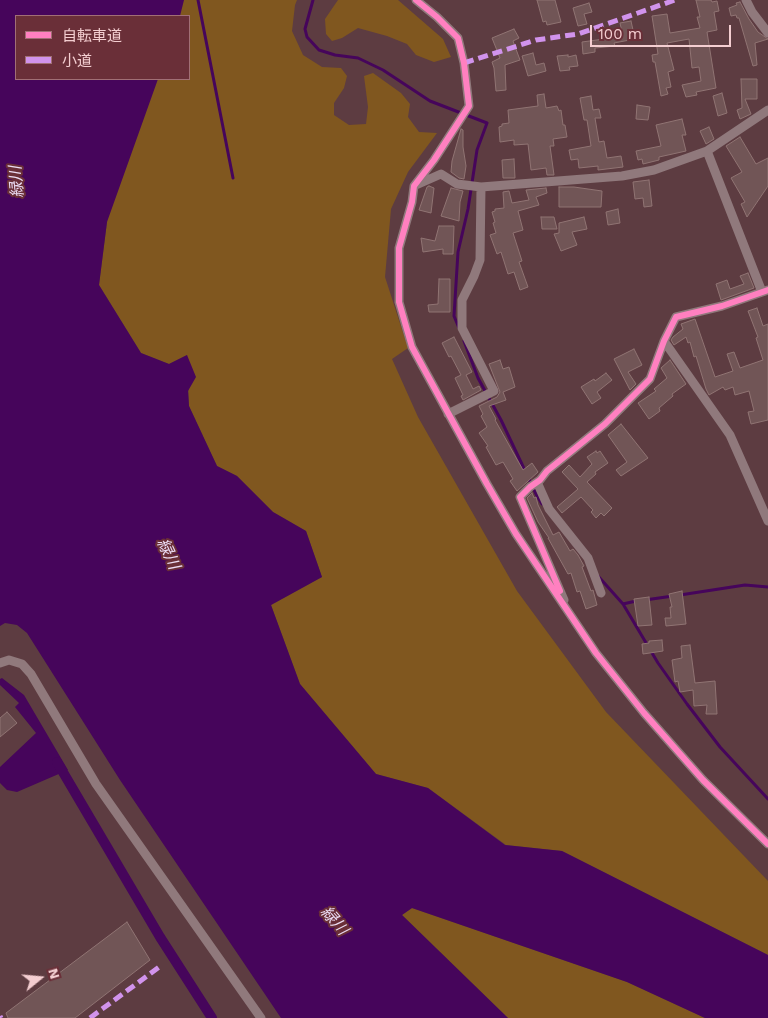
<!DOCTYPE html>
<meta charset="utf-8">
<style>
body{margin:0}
#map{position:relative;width:768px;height:1018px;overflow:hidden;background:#5d3c41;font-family:"Work Sans","Noto Sans JP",sans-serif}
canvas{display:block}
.legend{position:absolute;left:15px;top:15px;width:175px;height:65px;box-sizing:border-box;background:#6a2f38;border:1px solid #a16f75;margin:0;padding:6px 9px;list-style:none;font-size:15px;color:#f4ced1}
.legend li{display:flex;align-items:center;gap:10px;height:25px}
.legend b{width:25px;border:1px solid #a16f75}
.north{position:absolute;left:15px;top:953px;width:50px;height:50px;-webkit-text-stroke:4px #6a2f38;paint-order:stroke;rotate:73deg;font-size:14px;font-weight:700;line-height:20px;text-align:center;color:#f4ced1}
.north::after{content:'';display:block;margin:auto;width:18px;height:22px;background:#f4ced1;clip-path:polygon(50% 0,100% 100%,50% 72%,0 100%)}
.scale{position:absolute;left:590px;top:25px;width:141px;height:22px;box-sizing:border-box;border:2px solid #f4ced1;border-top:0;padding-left:6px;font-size:15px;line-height:18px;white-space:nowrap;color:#f4ced1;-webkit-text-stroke:4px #6a2f38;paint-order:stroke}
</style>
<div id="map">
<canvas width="768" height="1018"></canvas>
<ul class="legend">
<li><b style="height:6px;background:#ff80c0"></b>自転車道</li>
<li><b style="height:6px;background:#d193ec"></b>小道</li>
</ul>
<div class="north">N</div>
<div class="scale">100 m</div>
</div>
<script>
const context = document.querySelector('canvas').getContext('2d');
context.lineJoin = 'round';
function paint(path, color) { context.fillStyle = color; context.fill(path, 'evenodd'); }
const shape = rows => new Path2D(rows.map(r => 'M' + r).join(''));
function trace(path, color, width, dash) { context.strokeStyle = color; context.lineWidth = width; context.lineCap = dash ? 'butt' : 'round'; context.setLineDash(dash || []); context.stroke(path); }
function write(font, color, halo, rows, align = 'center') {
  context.font = font + ' "Work Sans","Noto Sans JP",sans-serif'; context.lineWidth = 4; context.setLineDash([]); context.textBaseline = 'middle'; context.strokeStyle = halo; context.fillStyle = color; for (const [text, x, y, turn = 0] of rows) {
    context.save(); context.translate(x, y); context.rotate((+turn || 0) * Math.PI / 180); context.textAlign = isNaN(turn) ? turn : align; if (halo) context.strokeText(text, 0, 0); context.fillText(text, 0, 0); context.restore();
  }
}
paint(shape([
 [165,0,297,0,295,5,292,31,303,55,322,67,341,68,347,76,344,88,334,103,334,115,349,125,366,124,368,107,364,76,373,73,401,93,410,104,408,117,419,132,437,133,408,172,391,209,385,277,408,348,392,359,418,417,517,591,606,712,768,881,768,955,562,851,506,845,428,788,376,774,300,684,271,605,322,577,306,531,273,512,237,476,217,466,189,406,187,355,169,364,141,353,99,285,107,222,57,79,189,79,189,16,147,16],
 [338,0,398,0,443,39,451,57,434,62,416,55,407,44,387,36,358,28,342,38,332,41,326,34,325,19],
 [412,908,627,982,705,1018,508,1018,402,915]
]), '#80571f');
paint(shape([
 [0,0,184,0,180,16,16,16,16,79,158,79,107,222,99,285,141,353,169,364,187,355,196,377,188,391,189,406,217,466,237,476,273,512,306,531,322,577,271,605,300,684,376,774,428,788,505,845,562,851,768,955,768,1018,705,1018,627,982,412,908,402,915,508,1018,281,1018,120,780,27,633,17,625,5,623,0,626],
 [2,678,24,695,68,770,17,792,7,790,0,783,0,767,36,733,15,707,19,703,0,685,0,679]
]), '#46055b');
trace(shape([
 [198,0,233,178],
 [313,0,305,29,307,37,319,50,335,55,358,58,383,70,430,101,487,123,477,150,468,209,458,252,454,316,459,328],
 [464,341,478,378,501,420,537,496,542,504],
 [598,576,623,604,658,663,687,704,720,747,768,799],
 [680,595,745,585,768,587],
 [645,600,673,596],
 [623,604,636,601]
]), '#46055b', 3);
trace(shape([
 [57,762,160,937,212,1018]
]), '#46055b', 10);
const building = shape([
 [537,0,555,0,561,22,547,25,546,21,543,22,537,0],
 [696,0,711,0,712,2,717,1,719,11,714,12,717,30,707,32,716,88,696,92,697,95,686,97,682,85,701,81,699,67,692,68,689,39,667,43,674,70,668,72,671,87,666,88,668,94,661,96,655,62,653,62,652,55,658,54,652,16,667,14,670,33,700,28,697,17,700,17,696,0],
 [740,2,749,19,758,32,768,39,755,43,757,65,753,66,739,18,737,18,736,15,731,16,729,8,737,5,736,3,740,2],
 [589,3,592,12,584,14,587,24,578,26,573,8,589,3],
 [631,21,635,39,614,43,615,46,595,48,595,52,583,54,582,42,604,39,604,37,618,36,617,32,622,32,620,23,631,21],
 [514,29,519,38,513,41,520,60,505,65,506,90,496,91,494,68,492,62,500,58,492,38,514,29],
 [533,53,536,65,544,63,546,71,528,76,522,56,533,53],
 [568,55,568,57,576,55,578,66,569,67,570,70,560,71,557,56,568,55],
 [741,79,757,79,757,99,745,99,751,114,740,119,737,110,742,108,741,79],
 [722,93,727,113,718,116,713,96,722,93],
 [544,94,546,108,557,106,559,111,561,110,563,125,565,125,567,137,553,139,554,146,550,146,554,175,547,175,546,168,531,170,528,144,514,145,514,140,500,142,499,127,502,126,502,124,509,123,508,110,538,106,537,95,544,94],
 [591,96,593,110,599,109,601,118,595,118,599,142,604,141,607,158,621,156,623,167,598,170,598,166,579,168,578,159,571,160,569,150,591,146,587,120,584,120,580,98,591,96],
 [637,105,650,107,648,120,636,119,637,105],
 [682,119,686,135,682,135,686,151,659,157,659,160,643,164,642,159,638,160,636,151,661,146,656,125,682,119],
 [709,127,714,139,706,144,700,131,709,127],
 [461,129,463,130,463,147,466,166,464,179,459,178,451,172,452,161,461,129],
 [740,137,756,164,768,158,768,186,747,217,741,204,745,202,731,178,742,172,726,146,740,137],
 [514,159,515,178,503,178,502,160,514,159],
 [649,180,652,206,644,207,643,198,635,199,633,182,649,180],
 [429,186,434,188,431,213,419,210,427,187,429,186],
 [559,187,574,187,602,191,601,207,559,207,559,187],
 [451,188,463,191,460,202,459,221,441,216,451,188],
 [546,188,547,193,536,197,539,205,518,211,523,230,513,233,522,261,519,262,528,287,520,290,514,272,508,274,501,252,497,254,490,235,496,233,493,223,495,222,492,212,495,211,495,209,504,208,503,192,509,191,512,203,529,200,526,190,546,188],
 [618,209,620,223,608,225,606,212,618,209],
 [541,217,554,217,557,229,542,229,541,217],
 [584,217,587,229,572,232,577,245,561,251,554,234,559,233,559,223,584,217],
 [439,226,454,226,453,254,443,254,443,249,423,252,421,238,435,241,439,226],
 [748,273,754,288,721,300,716,284,727,280,730,289,744,284,740,276,748,273],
 [439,279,450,279,450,312,429,312,428,305,438,304,439,279],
 [757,308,763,326,768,324,768,420,751,424,748,412,754,411,749,391,735,395,733,387,725,390,723,387,709,395,706,389,696,356,694,357,690,342,688,343,686,337,674,345,671,340,673,337,683,329,681,324,695,319,715,377,733,371,727,354,734,352,740,368,763,360,756,338,758,337,748,311,757,308],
 [454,337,472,372,466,375,473,389,479,386,481,390,463,400,461,396,463,395,455,378,461,375,451,356,449,357,442,343,454,337],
 [634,349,642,365,628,372,636,384,630,390,614,359,634,349],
 [500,360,503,369,509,367,515,387,503,392,506,400,489,406,490,408,496,419,495,420,523,470,532,463,538,472,517,491,510,481,513,479,503,462,496,465,486,447,488,446,479,433,487,427,481,416,483,414,479,406,497,397,500,392,489,364,500,360],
 [670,360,686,384,672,394,673,396,659,408,660,411,649,419,638,403,656,391,654,389,667,378,661,368,670,360],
 [606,373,612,380,597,392,601,398,592,404,581,387,594,379,595,381,606,373],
 [621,424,648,458,621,476,616,470,627,462,608,435,621,424],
 [596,451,597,453,600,451,608,463,595,472,596,474,587,482,612,508,604,516,601,513,596,518,591,512,593,510,581,497,562,513,557,507,578,489,562,472,569,465,580,477,592,464,587,457,596,451],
 [532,493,534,498,536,497,538,505,553,535,559,532,570,551,573,549,578,555,584,566,582,567,591,591,593,590,597,605,586,609,580,591,577,592,571,573,568,574,548,538,549,538,538,522,527,498,532,493],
 [682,591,686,624,666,626,665,618,671,618,670,607,672,607,669,594,682,591],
 [649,597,652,625,638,626,634,599,649,597],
 [662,640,663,651,643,654,642,644,649,643,649,641,662,640],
 [690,645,695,683,715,681,717,714,706,714,707,705,694,706,693,690,680,692,678,681,675,682,672,660,682,658,681,646,690,645],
 [7,712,17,723,0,737,0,718,7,712],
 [127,922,150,960,75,1018,8,1018,6,1013,127,922]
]);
paint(building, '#715556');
trace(building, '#907473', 1);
trace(shape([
 [416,0,437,17,458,38,464,63,469,106,434,160,414,186,412,202,399,248,399,302,412,347,487,484,516,534,596,653,644,713,703,780,768,844],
 [746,0,752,12,768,33],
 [707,151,762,292],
 [416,185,441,174,457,184,481,187,622,176,654,170,707,151,768,110],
 [664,341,730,435,768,521],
 [448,414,494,391,462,328,462,300,474,276,480,260,481,187],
 [537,482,549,509,588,558,601,593],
 [564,600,520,497,530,487,540,480,547,471,605,424,650,379,664,341,676,317,722,306,768,290],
 [0,663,9,660,22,664,31,674,96,784,261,1018]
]), '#90797c', 9);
trace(shape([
 [464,63,536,40,578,34,675,0],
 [0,1016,1,1018],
 [90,1018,162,965]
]), '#d193ec', 5, [10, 5]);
trace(shape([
 [416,0,437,17,458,38,464,63,469,106,434,160,414,186,412,202,399,248,399,302,412,347,487,484,516,534,596,653,644,713,703,780,768,844],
 [560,591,520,497,530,487,540,480,547,471,605,424,650,379,664,341,676,317,722,306,768,290]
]), '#ff80c0', 6);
write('italic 16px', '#ecddf5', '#6a2f38', [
 ["緑川",17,182,-95],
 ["緑川",168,554,65],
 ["緑川",334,921,49]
]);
</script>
